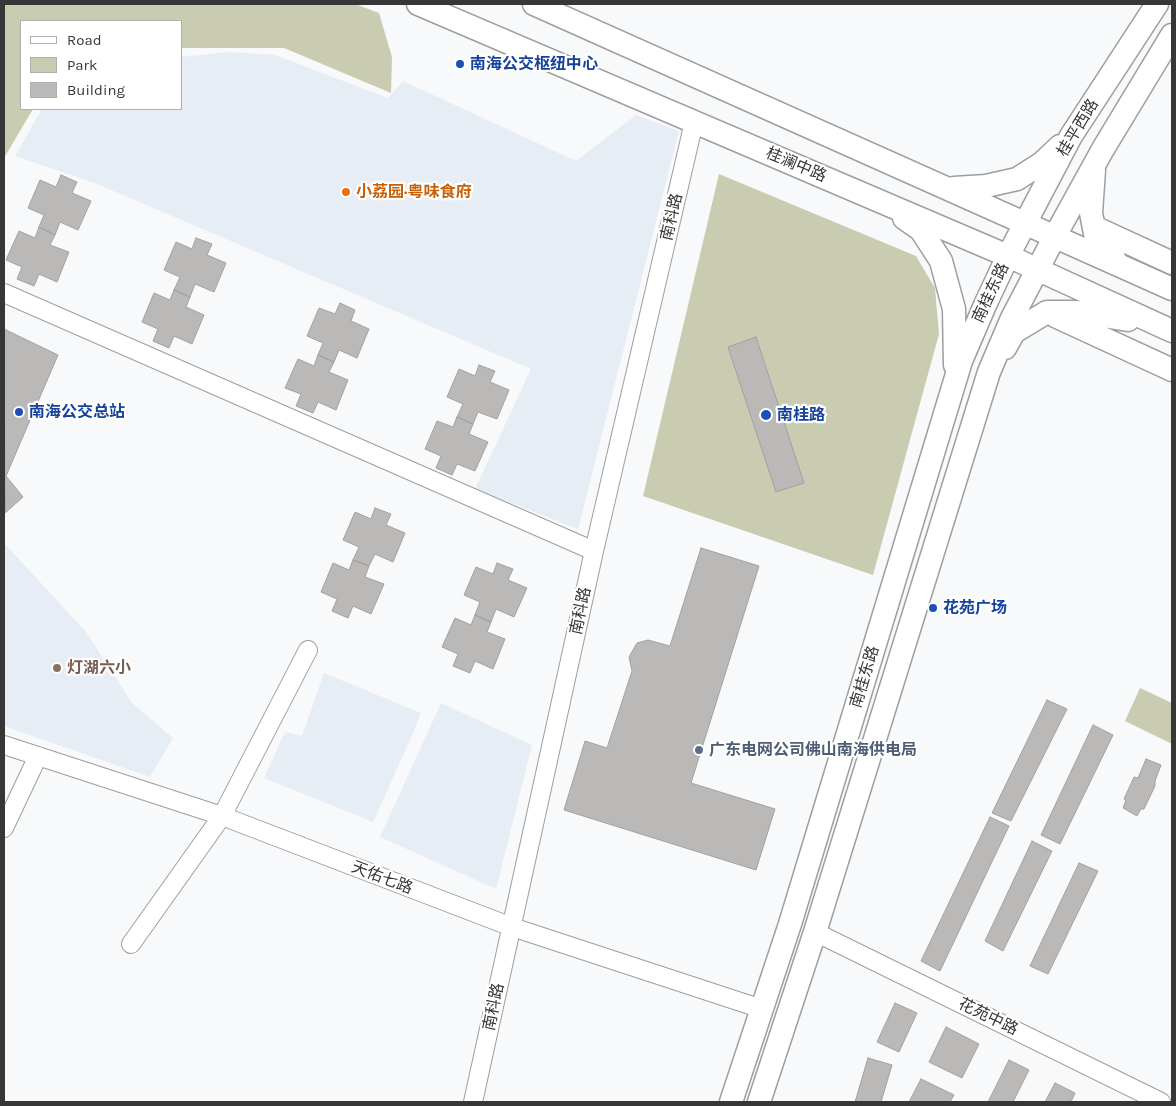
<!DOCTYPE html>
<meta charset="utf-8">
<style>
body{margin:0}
#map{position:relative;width:1176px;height:1106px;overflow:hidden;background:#f8f9fa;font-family:Karla,sans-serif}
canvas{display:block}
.frame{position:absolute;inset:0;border:5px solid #373738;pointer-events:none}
.legend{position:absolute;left:20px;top:20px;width:162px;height:90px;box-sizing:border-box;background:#fff;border:1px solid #afafaf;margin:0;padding:6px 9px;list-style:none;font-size:15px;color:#373738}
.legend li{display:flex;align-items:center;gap:10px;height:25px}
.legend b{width:25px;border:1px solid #afafaf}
</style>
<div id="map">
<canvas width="1176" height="1106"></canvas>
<div class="frame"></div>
<ul class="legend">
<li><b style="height:6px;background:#fff"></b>Road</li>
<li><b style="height:14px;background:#caccb1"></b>Park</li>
<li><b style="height:14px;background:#bbb9b8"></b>Building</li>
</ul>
</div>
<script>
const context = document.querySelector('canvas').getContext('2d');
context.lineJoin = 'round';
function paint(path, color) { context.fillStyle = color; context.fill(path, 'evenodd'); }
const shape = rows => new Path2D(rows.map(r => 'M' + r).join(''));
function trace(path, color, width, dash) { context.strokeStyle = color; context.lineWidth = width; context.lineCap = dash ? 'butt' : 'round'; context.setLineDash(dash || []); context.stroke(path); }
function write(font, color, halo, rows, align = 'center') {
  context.font = font + ' Karla,"Noto Sans SC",sans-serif'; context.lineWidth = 4.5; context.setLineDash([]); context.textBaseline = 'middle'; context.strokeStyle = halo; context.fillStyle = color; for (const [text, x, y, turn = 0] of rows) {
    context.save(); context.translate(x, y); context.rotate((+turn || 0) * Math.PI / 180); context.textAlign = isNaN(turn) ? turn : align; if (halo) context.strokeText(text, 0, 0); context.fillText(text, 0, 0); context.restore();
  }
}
paint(shape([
 [229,52,275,55,388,98,403,81,576,161,636,115,679,131,578,529,475,489,531,369,97,184,15,156,42,109,181,109,181,57],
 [4,543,86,632,132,703,173,738,150,777,4,726],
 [324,673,421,713,410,740,373,822,264,778,285,732,302,736],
 [441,703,532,745,496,889,380,837]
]), '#e6edf4');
paint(shape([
 [5,4,355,4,379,13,392,57,391,93,284,48,181,48,181,21,21,21,21,109,33,109,4,158],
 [719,174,916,256,935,288,939,334,873,575,643,496],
 [1140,688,1172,703,1172,744,1125,721]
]), '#caccb1');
const building = shape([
 [61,175,77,182,72,193,91,201,78,230,60,222,55,235,39,227,44,215,28,208,40,180,56,187,61,175],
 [39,227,55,235,50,245,69,252,57,282,39,274,34,286,17,279,22,267,6,260,19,231,35,238,39,227],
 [196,238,212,244,207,255,226,263,214,292,195,284,190,297,174,290,180,277,164,270,176,242,192,249,196,238],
 [174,290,190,297,186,307,204,315,192,344,174,336,169,348,153,341,158,329,142,322,154,293,170,300,174,290],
 [340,303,355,310,351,321,369,329,357,358,339,350,334,362,318,355,323,343,307,336,319,308,335,314,340,303],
 [4,329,58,355,6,476,23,497,5,513,4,329],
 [756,337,804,483,776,492,728,347,756,337],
 [318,355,334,362,329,372,348,380,336,410,318,402,313,413,296,406,301,394,285,388,298,359,314,366,318,355],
 [479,365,495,371,490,382,509,390,497,419,478,412,473,424,457,417,463,404,447,397,459,369,475,376,479,365],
 [457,417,473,424,469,434,488,442,475,471,457,464,452,475,436,468,441,456,425,449,437,421,453,427,457,417],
 [375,508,391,514,386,525,405,533,393,562,375,554,369,566,353,560,359,547,343,540,355,512,371,519,375,508],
 [701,548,759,566,691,783,775,809,756,870,564,810,585,741,607,748,632,671,629,657,637,643,648,640,670,646,701,548],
 [353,560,369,566,365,577,384,584,371,614,353,606,348,618,332,611,337,599,321,592,333,563,349,570,353,560],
 [497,563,513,569,508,580,527,588,514,617,496,609,491,622,475,615,480,602,464,595,476,567,493,574,497,563],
 [475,615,491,622,487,632,505,639,493,669,475,661,470,673,453,666,458,654,442,647,455,618,471,625,475,615],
 [1047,700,1067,709,1011,821,992,813,1047,700],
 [1093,725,1113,735,1060,844,1041,835,1093,725],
 [1146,759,1161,765,1155,781,1155,786,1144,809,1141,809,1137,816,1123,808,1126,800,1124,799,1134,777,1138,778,1146,759],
 [990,817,1009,826,940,971,921,961,990,817],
 [1032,841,1052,851,1003,951,985,941,1032,841],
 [1079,863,1098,871,1048,974,1030,966,1079,863],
 [895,1003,917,1013,899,1052,877,1042,895,1003],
 [946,1027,979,1044,962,1078,929,1062,946,1027],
 [868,1058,892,1065,881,1102,855,1102,868,1058],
 [1009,1060,1029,1070,1013,1102,988,1102,1009,1060],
 [921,1079,954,1095,950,1102,909,1102,921,1079],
 [1055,1083,1075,1093,1071,1102,1045,1102,1055,1083]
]);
paint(building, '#bbb9b8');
trace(building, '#a2a1a0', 1);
const minor = shape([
 [4,293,594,551],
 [4,745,222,816,512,927,762,1009],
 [4,828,38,756],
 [815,932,1161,1102],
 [131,944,222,816,308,650],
 [473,1102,594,551,694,122]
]);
const major = shape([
 [418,4,1008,256,1172,331],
 [534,4,1172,289],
 [1094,170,1091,213,1097,244,1115,260],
 [954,188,986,186,1017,179,1042,163,1060,146],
 [904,218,921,230,941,261,954,309,955,365],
 [1094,227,1172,263],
 [1055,316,1172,370],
 [1005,348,1014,332,1047,312,1078,312,1128,320],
 [731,1102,790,924,961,361,985,305,1008,256,1071,136,1157,4],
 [759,1102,815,932,989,372,1012,318,1055,236,1103,149,1172,35]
]);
trace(minor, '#9d9e9f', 20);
trace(major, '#9d9e9f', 25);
trace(minor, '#fff', 18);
trace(major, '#fff', 22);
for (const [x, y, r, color] of [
 [460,64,5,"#1a4fb4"],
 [346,192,5,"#e8710a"],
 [19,412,5,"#1a4fb4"],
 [766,415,6,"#1a4fb4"],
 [933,608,5,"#1a4fb4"],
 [57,668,5,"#8d6e63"],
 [699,750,5,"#5c6f8a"]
]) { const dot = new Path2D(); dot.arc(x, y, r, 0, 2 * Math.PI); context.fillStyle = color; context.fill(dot); trace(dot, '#fff', 2); }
write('bold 16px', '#164399', '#fff', [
 ["南海公交枢纽中心",470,64],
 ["南海公交总站",29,412],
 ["南桂路",777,415],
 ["花苑广场",943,608]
], 'left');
write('16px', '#373738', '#fff', [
 ["桂平西路",1078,128,-59],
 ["桂澜中路",796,165,23],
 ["南科路",672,217,-77],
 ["南桂东路",991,293,-65],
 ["南科路",581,611,-78],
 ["南桂东路",865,677,-73],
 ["天佑七路",382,878,21],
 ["南科路",494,1007,-78],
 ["花苑中路",988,1017,26]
]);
write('bold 16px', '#c56008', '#fff', [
 ["小荔园·粤味食府",356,192]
], 'left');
write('bold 16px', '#785e54', '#fff', [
 ["灯湖六小",67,668]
], 'left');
write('bold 16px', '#4e5e75', '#fff', [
 ["广东电网公司佛山南海供电局",709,750]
], 'left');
</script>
